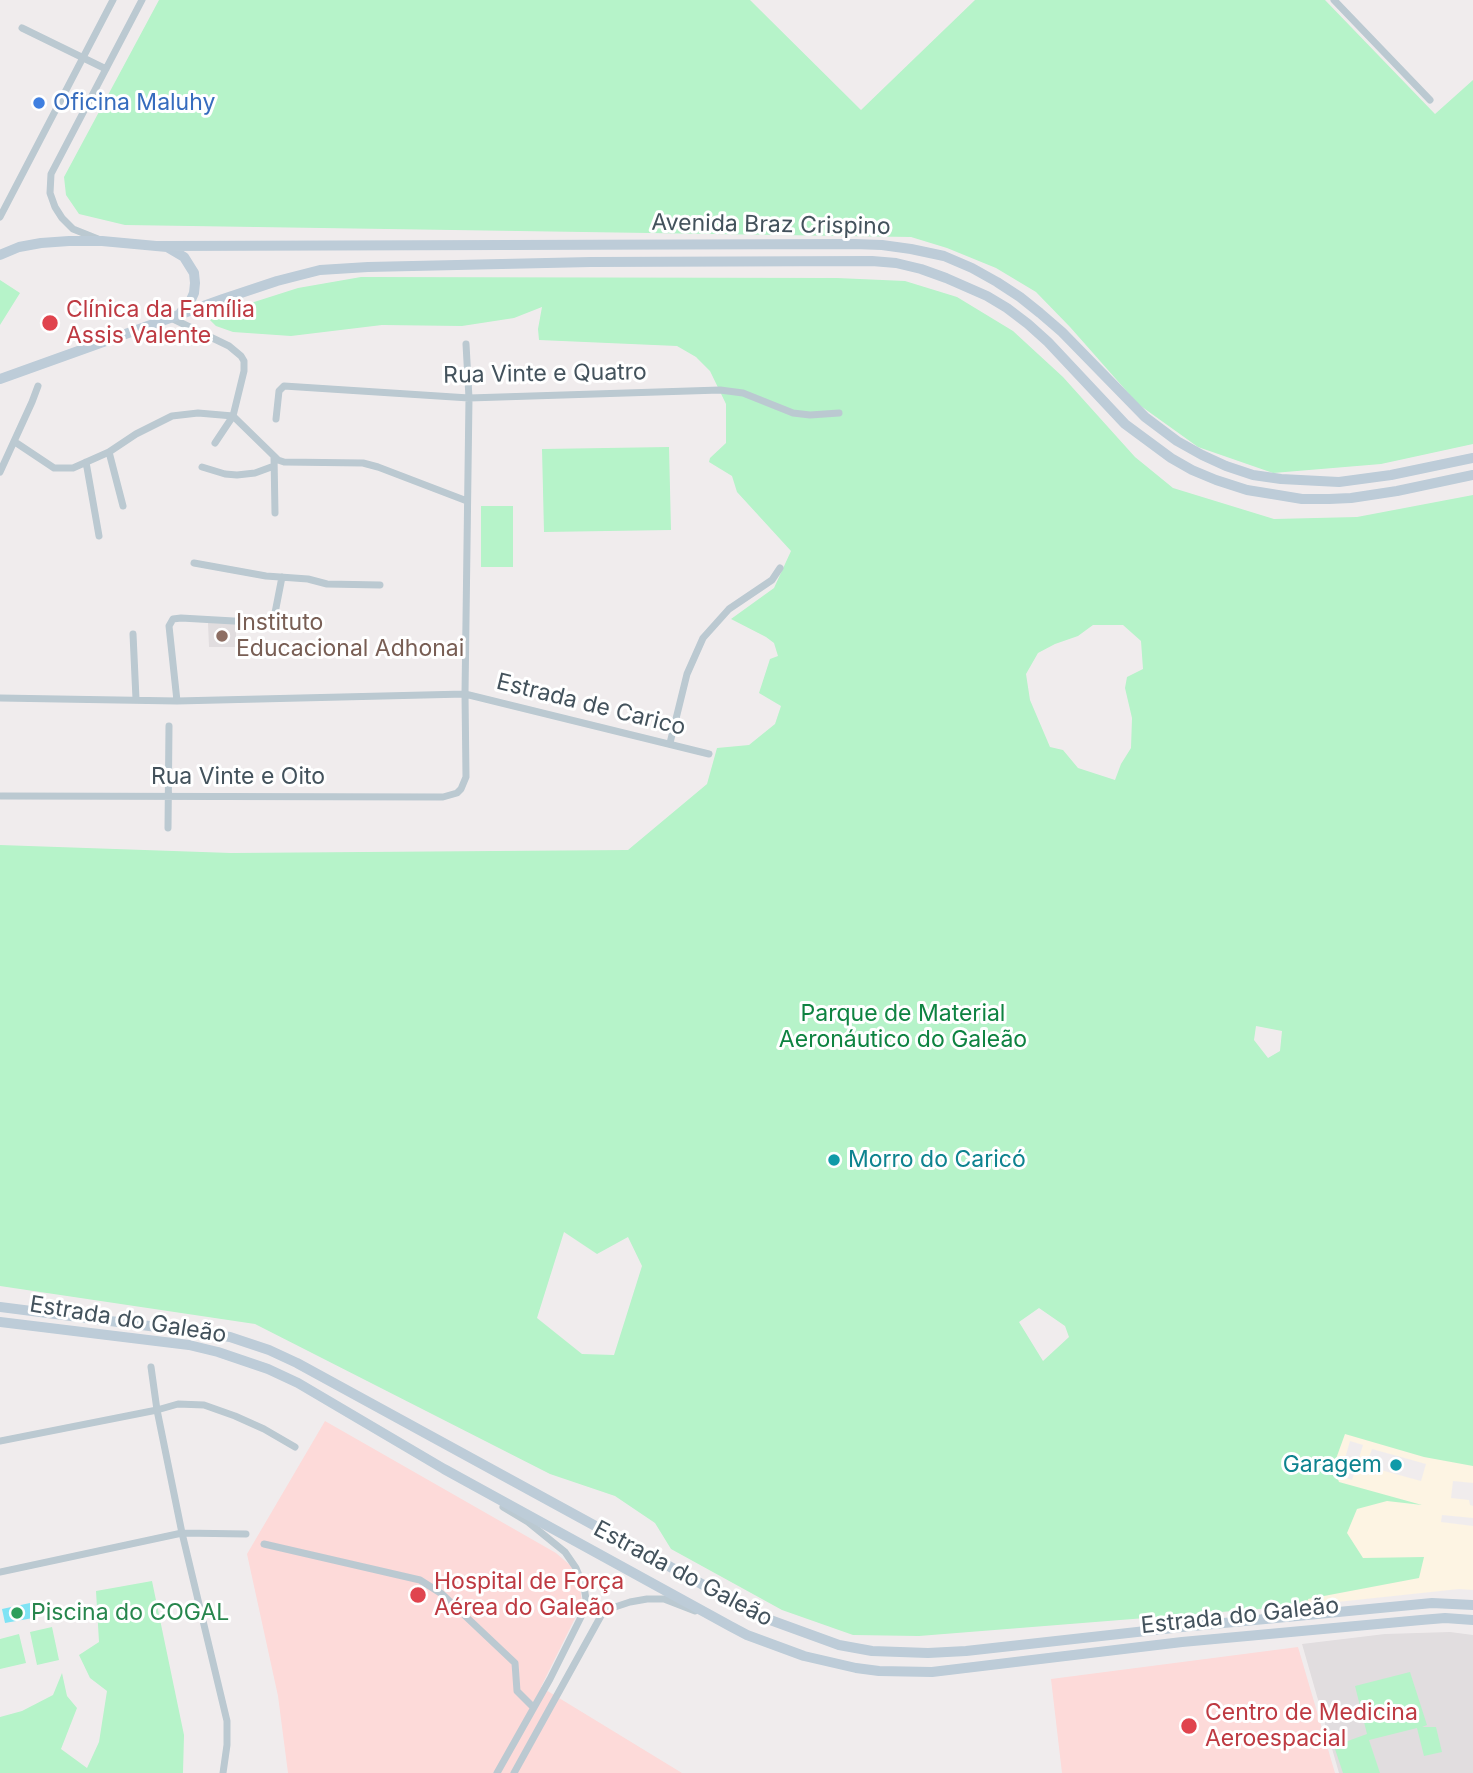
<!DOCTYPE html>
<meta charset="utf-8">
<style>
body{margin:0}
canvas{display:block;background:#f0eced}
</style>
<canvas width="1473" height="1773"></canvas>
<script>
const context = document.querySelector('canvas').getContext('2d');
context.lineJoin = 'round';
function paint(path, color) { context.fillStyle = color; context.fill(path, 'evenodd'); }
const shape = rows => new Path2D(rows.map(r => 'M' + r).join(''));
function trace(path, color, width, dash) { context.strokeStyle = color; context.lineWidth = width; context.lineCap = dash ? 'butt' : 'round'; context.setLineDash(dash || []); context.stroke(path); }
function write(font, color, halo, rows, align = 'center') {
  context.font = font + ' Inter,sans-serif'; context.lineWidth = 6; context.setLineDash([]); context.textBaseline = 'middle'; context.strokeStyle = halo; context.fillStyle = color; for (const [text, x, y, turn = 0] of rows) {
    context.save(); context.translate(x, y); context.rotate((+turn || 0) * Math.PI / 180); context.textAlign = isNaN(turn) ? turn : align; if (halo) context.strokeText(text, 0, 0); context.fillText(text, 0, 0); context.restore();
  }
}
paint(shape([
 [1359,1421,1473,1428,1473,1483,1453,1481,1451,1498,1469,1500,1470,1505,1473,1506,1473,1518,1442,1515,1441,1522,1473,1526,1473,1590,1459,1589,1309,1605,1307,1599,1318,1436],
 [1350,1441,1363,1445,1352,1480,1340,1476],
 [1372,1449,1426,1464,1421,1481,1366,1466]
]), '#fdf4e3');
paint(shape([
 [208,623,236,623,236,647,209,647],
 [1450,1632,1473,1635,1473,1773,1339,1773,1302,1644,1385,1634]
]), '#e1dddf');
paint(shape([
 [325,1421,556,1553,571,1566,580,1586,582,1604,541,1687,682,1773,288,1773,278,1696,247,1554],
 [1298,1647,1335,1773,1062,1773,1051,1679]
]), '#fddad9');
paint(shape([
 [159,0,750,0,861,110,975,0,1325,0,1435,114,1473,80,1473,444,1381,464,1273,473,1198,447,1138,404,1070,327,1036,292,996,268,947,248,911,237,125,225,79,214,66,195,64,177],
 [361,277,837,278,905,281,957,297,1013,331,1063,377,1135,457,1173,488,1274,519,1357,517,1473,495,1473,1466,1424,1457,1345,1434,1333,1467,1339,1482,1422,1505,1387,1501,1357,1509,1347,1533,1363,1558,1424,1557,1419,1578,1308,1599,1309,1605,919,1636,853,1635,782,1610,671,1549,655,1523,615,1496,550,1474,255,1324,0,1286,0,845,231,853,628,850,707,784,717,748,749,745,775,724,781,706,759,693,770,659,778,656,774,643,766,637,731,619,774,588,791,551,737,492,732,476,709,462,710,458,726,443,726,404,710,371,696,357,677,346,539,340,538,329,542,307,514,318,462,326,382,325,291,336,233,332,216,326,207,317,298,288],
 [1093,625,1123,625,1141,641,1143,669,1127,677,1125,688,1132,718,1131,748,1121,764,1115,780,1078,768,1063,750,1050,747,1030,700,1026,674,1038,653,1055,644,1078,636],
 [1256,1026,1282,1031,1280,1051,1268,1058,1254,1040],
 [564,1232,597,1254,628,1237,642,1266,614,1355,582,1354,537,1318],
 [1039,1308,1065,1326,1069,1337,1043,1361,1019,1322],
 [0,280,20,293,0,325],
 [669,447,671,530,544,532,542,449],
 [481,506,513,506,513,567,481,567],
 [152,1581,184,1735,183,1773,0,1773,0,1717,22,1711,53,1695,62,1673,67,1696,77,1708,61,1749,87,1768,99,1742,107,1691,90,1678,79,1655,99,1642,96,1591],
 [52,1627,59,1660,37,1665,30,1632],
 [19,1634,26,1663,0,1669,0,1639],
 [1410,1672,1427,1725,1422,1727,1436,1727,1442,1752,1424,1756,1417,1728,1369,1740,1380,1773,1343,1773,1334,1746,1367,1734,1355,1686]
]), '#b6f3c9');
paint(shape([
 [30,1603,33,1618,5,1623,2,1609]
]), '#7fe3f4');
trace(shape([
 [1334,0,1430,100],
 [22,28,106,69],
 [0,217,113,0],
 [98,239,73,229,62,218,55,207,50,193,51,174,142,0],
 [276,419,279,391,284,386,469,398,720,390,743,393,793,413,810,415,839,413],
 [15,442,54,468,73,468,109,452,136,434,172,416,198,413,233,416,244,371,244,361,241,356,229,346,171,318],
 [215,443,233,416,274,456,275,513],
 [109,452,123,506],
 [274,456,278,460,284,462,363,463,378,467,467,501],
 [86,462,99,536],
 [202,467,225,474,237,475,255,473,274,466],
 [0,472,32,402,38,386],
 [194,563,266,576,308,579,327,584,380,585],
 [133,634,136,699],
 [0,698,177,701,465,694,709,754],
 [177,701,169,626,173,619,181,618,269,623,274,618,282,577],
 [670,743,687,674,703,638,729,609,772,580,780,568],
 [0,796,443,797,457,793,461,789,466,777,465,694,469,398,466,344],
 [168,828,169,726],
 [151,1367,157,1410,182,1533,227,1721,227,1745,223,1773],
 [0,1441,157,1410,178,1404,204,1405,235,1416,264,1429,295,1447],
 [264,1544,420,1580,442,1594,515,1663,517,1691,533,1707],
 [0,1572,182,1533,246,1534],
 [497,1773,550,1679,587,1605,584,1587,576,1568,565,1552,528,1522,503,1507],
 [514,1773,602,1614,615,1607,630,1602,647,1599,664,1599,695,1611]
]), '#bbc9d1', 7);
trace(shape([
 [158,246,854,244,882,245,911,249,944,256,972,268,997,282,1020,297,1040,313,1062,332,1145,417,1177,441,1202,455,1226,466,1253,475,1281,479,1339,482,1391,475,1473,458],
 [0,255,19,247,41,243,69,241,102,241,167,247,184,257,194,273,195,283,194,293,190,302,181,312],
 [0,379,223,299,277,281,320,270,368,267,591,262,872,261,896,263,921,269,946,278,987,296,1007,308,1028,324,1048,342,1125,424,1171,458,1192,470,1216,480,1247,490,1278,495,1302,499,1329,499,1351,498,1397,491,1473,475],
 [0,1307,204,1333,230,1337,269,1350,297,1363,762,1617,839,1645,872,1651,928,1653,966,1651,1182,1627,1432,1603,1473,1605],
 [0,1322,189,1345,218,1352,268,1369,298,1383,444,1469,730,1626,747,1635,804,1656,856,1668,879,1671,932,1672,1182,1642,1421,1620,1445,1618,1473,1620]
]), '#bdccd8', 10);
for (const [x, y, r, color] of [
 [39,103,7,"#3f7fe0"],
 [50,323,9,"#e0444e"],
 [222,636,7,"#8d6e63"],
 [834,1160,7,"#0f9aa8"],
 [1396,1465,7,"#0f9aa8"],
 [418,1595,9,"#e0444e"],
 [17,1613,7,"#2e9e5b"],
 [1189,1726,9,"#e0444e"]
]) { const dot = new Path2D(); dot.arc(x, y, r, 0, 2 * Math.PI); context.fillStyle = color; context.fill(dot); trace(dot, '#fff', 2.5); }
write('23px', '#366cbe', '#fff', [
 ["Oficina Maluhy",53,103]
], 'left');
write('23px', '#43525c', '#fff', [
 ["Avenida Braz Crispino",771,225,1],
 ["Rua Vinte e Quatro",545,374,-1],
 ["Estrada de Carico",591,705,14],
 ["Rua Vinte e Oito",238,777],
 ["Estrada do Galeão",128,1320,9],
 ["Estrada do Galeão",683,1574,28],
 ["Estrada do Galeão",1240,1616,-6]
]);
write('23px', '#be3a42', '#fff', [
 ["Clínica da Família",66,310],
 ["Assis Valente",66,336],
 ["Hospital de Força",434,1582],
 ["Aérea do Galeão",434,1608],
 ["Centro de Medicina",1205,1713],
 ["Aeroespacial",1205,1739]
], 'left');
write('23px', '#785e54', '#fff', [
 ["Instituto",236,623],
 ["Educacional Adhonai",236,649]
], 'left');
write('23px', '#0e8341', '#fff', [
 ["Parque de Material",903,1014],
 ["Aeronáutico do Galeão",903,1040]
]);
write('23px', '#0d838f', '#fff', [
 ["Morro do Caricó",848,1160],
 ["Garagem",1382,1465,"right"]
], 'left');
write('23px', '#27864d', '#fff', [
 ["Piscina do COGAL",31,1613]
], 'left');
</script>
